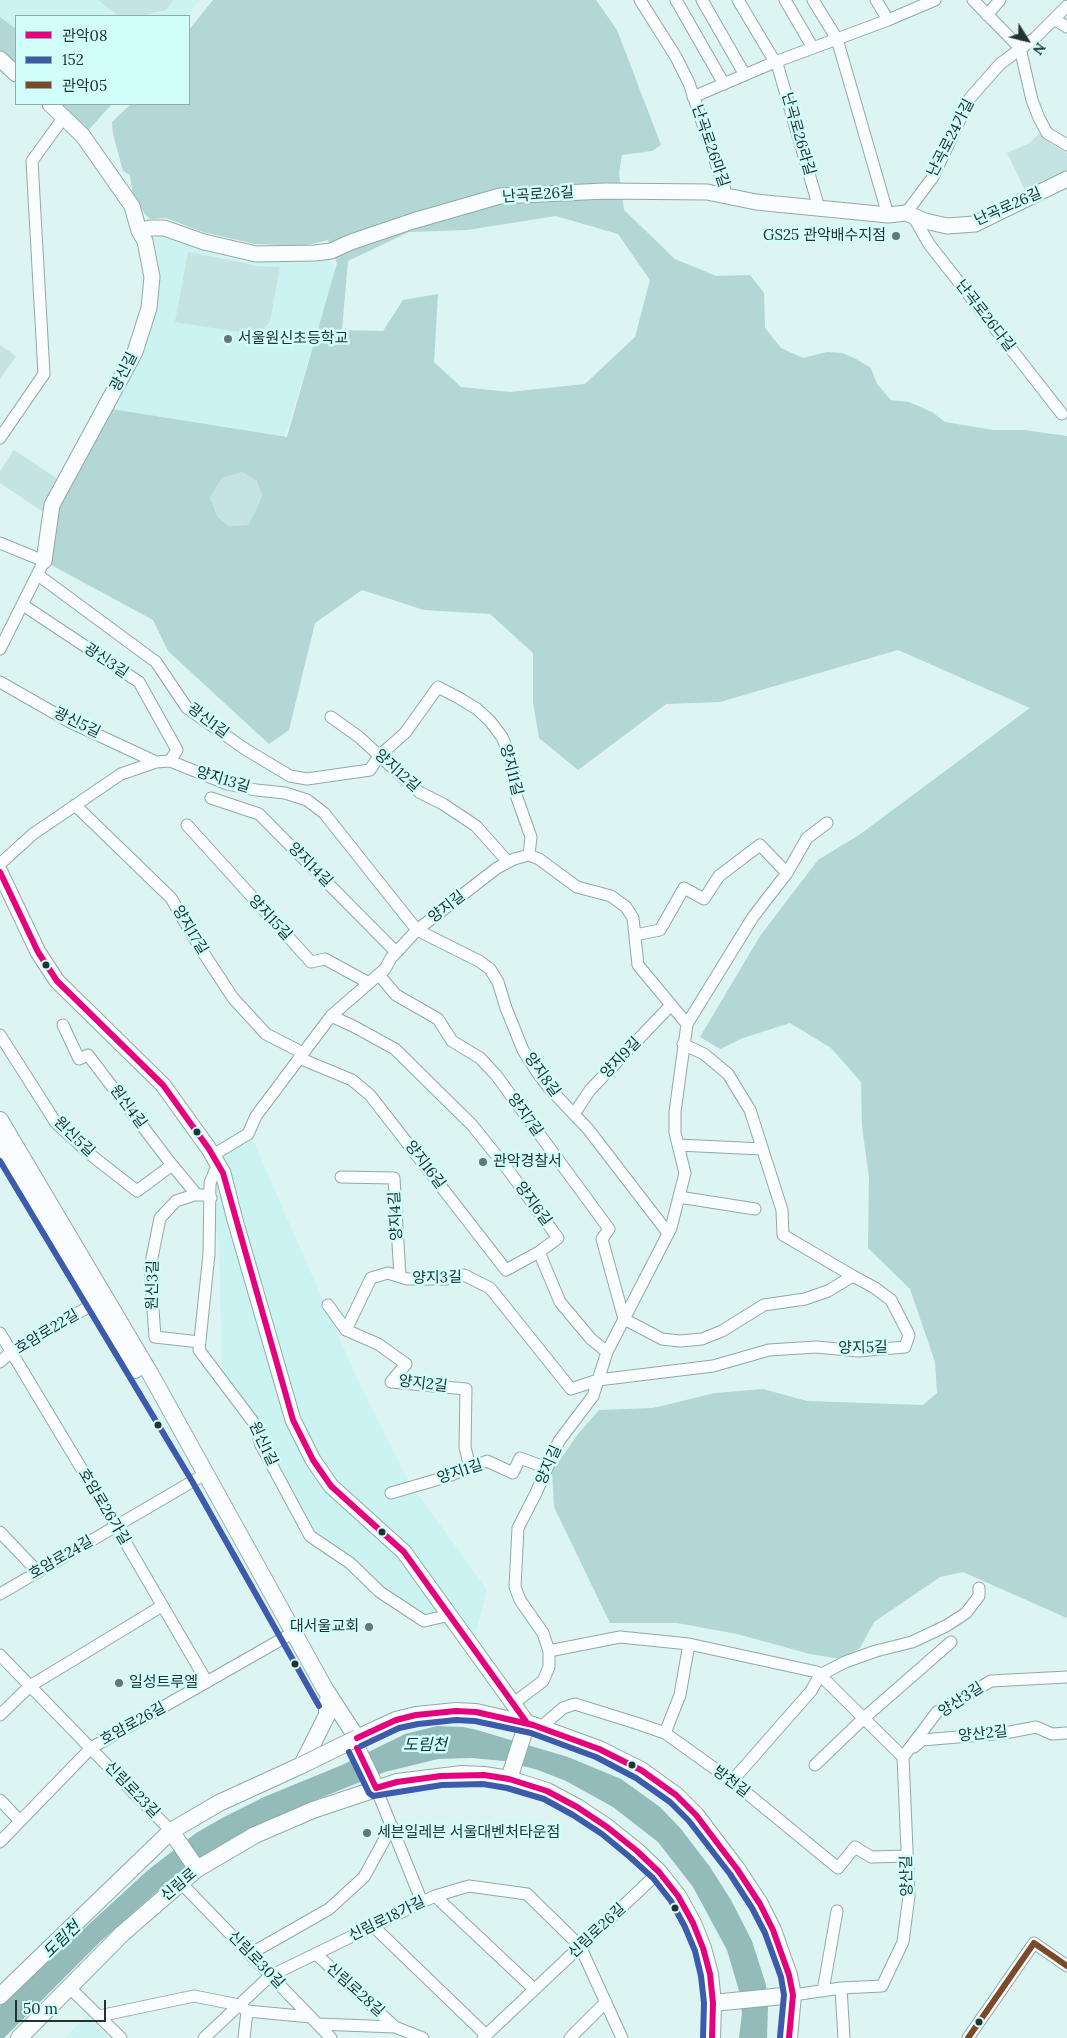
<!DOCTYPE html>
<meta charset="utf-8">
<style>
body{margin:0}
#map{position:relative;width:1067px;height:2038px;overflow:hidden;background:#dcf4f2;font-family:Lora,"Noto Sans KR",serif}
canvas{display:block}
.legend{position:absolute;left:15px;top:15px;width:175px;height:90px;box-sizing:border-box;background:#d1fefb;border:1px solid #8badab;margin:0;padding:6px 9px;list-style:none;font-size:15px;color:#223332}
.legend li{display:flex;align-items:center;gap:10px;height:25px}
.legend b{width:25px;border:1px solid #8badab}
.north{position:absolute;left:1002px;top:15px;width:50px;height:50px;-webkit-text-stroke:4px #d1fefb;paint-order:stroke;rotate:126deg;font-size:14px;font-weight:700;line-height:20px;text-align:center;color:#223332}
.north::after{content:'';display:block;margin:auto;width:18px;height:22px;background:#223332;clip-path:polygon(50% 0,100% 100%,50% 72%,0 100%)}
.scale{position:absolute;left:15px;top:2000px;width:91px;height:22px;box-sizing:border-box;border:2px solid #223332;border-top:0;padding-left:6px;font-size:15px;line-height:18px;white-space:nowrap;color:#223332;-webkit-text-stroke:4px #d1fefb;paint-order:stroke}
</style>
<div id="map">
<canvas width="1067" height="2038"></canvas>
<ul class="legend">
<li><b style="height:6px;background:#e5007d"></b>관악08</li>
<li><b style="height:6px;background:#3d5bab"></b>152</li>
<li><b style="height:6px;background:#7a4b2a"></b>관악05</li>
</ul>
<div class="north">N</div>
<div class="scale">50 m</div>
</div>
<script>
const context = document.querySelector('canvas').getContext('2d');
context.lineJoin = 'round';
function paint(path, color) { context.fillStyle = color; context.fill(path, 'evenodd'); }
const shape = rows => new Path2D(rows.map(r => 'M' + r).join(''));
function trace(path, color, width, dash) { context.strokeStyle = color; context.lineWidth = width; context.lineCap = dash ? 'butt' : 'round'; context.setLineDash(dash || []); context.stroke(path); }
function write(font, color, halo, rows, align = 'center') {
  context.font = font + ' Lora,"Noto Sans KR",serif'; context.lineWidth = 5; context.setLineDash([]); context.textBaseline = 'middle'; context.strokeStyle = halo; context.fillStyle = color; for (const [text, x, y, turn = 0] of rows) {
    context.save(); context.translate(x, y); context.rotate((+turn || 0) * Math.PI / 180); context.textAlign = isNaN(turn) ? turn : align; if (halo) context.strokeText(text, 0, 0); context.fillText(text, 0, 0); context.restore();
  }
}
paint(shape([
 [0,0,200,0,186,16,16,16,16,74,0,59],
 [162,237,203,251,245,262,330,260,336,272,284,439,110,409,139,346,148,238],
 [252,1138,356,1376,409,1482,487,1590,474,1639,433,1624,310,1536,222,1367,219,1246,205,1163],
 [87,2016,110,2038,64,2038]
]), '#cbf3f1');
paint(shape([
 [98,0,173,0,166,10,141,16,119,16],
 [1039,133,1052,145,1067,153,1067,174,1030,192,1025,190,1007,153,1030,143],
 [188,252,245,263,254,266,280,267,270,322,257,335,175,322],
 [0,345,16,356,0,379],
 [14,450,63,483,49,516,0,483,0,471],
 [242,472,257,481,262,494,256,510,248,525,229,526,217,516,210,498,222,478]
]), '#c4e3e1');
paint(shape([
 [213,0,596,0,617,30,661,145,652,151,622,155,619,173,624,210,675,259,716,276,750,275,764,293,765,328,781,348,803,358,827,352,842,353,856,359,871,368,877,384,891,400,909,402,932,412,945,422,993,430,1024,430,1067,436,1067,1618,963,1572,940,1577,874,1622,860,1648,841,1659,810,1654,737,1634,677,1623,610,1623,554,1507,552,1471,578,1434,599,1410,653,1408,715,1393,763,1389,807,1401,923,1405,937,1393,935,1362,910,1289,868,1248,869,1178,862,1126,861,1082,831,1048,790,1023,743,1038,720,1049,700,1037,760,936,818,860,859,835,1030,708,898,650,720,702,666,704,578,770,539,738,533,702,533,653,490,614,424,610,362,590,315,623,289,730,269,744,168,651,153,620,44,561,49,517,105,408,287,437,337,263,328,240,302,246,255,244,203,232,166,218,150,219,144,213,133,195,130,175,123,171,113,134,112,122,131,104,189,104,189,30],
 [556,216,618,234,650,280,635,337,585,384,510,392,461,387,434,362,438,294,403,300,383,331,342,330,348,261,409,232,467,230],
 [242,472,257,481,262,495,256,510,248,525,229,526,217,516,210,498,222,478],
 [0,17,16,29,16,74,0,59],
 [50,104,112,104,83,136]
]), '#b2d7d4');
paint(shape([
 [437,1726,463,1727,477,1730,568,1757,621,1779,660,1807,681,1829,710,1867,731,1900,752,1941,766,1985,768,2006,767,2038,739,2038,742,2013,740,1994,727,1950,693,1887,658,1842,613,1807,566,1781,538,1770,504,1761,472,1758,438,1759,385,1772,308,1803,251,1829,171,1879,100,1942,4,2038,0,2038,0,2006,148,1870,196,1833,224,1817,264,1797,342,1765,405,1734]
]), '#92bbb9');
const minor = shape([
 [640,0,676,57,689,83,727,196],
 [676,0,724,84],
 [702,0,745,75],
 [738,0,778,67,819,208],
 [785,0,813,48],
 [813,0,837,39,888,215],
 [876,0,888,20,935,0],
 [973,0,1020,48,1032,100,1039,118,1047,133,1067,145],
 [987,15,1000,0],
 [1054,19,1067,27],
 [693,97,775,62,888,20],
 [906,213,933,177,970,98,1000,64,1035,38,1067,6],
 [913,216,929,244,1062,414],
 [0,438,44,374,32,161,64,117],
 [0,543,44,561,0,649],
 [38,575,156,662,187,708,245,749,290,776,307,779,370,770,379,756,405,733,438,687,459,698,477,709,490,721,502,737,509,753,515,777,516,795,531,837,529,855],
 [23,605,139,682,177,750,170,761],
 [0,682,70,722,156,762],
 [331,717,359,737,419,792,443,804,476,826,508,862],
 [211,798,259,814,396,952],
 [75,805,171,898,197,943,233,998,266,1034,303,1053],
 [187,825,311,962,325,959,369,983],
 [0,864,33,834,121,774,156,762,170,761,227,784,256,790,285,793,307,800,324,813,417,930,479,961,490,969,498,982,506,1008,523,1050,537,1072,549,1088,588,1129,668,1233],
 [635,935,660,930,684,888,704,899,719,876,760,845,787,873],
 [331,1016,353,1026,395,1049,472,1125,509,1171,558,1238,539,1252,560,1302,591,1339,607,1352],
 [687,1024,753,917,787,873,807,838,827,823],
 [63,1025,79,1059,88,1055,172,1165,197,1195],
 [0,1035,56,1123,91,1155,137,1191,172,1165],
 [683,1044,704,1054,728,1074,750,1110,782,1210,783,1235,853,1276],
 [299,1058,352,1080,370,1095,506,1270,539,1252],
 [574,1114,590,1090,671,1005],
 [678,1145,762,1149],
 [213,1155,248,1134,256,1116,331,1016,385,969,391,958,417,930,497,868,514,859,529,855,539,859,577,887,611,896,626,907,633,918,638,965,687,1024,675,1112,675,1133,685,1173,671,1228,607,1352,593,1396,559,1441,536,1493,518,1528,515,1587,520,1600,543,1633,549,1651,549,1667,543,1681,514,1703],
 [218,1164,210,1183,209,1254,199,1350,254,1423,261,1445,310,1536,350,1563,380,1592,424,1621,450,1615],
 [341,1177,394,1178,400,1276],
 [679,1197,755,1209],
 [328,1305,346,1330,378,1344,406,1364,391,1382,466,1389,465,1447,470,1468],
 [346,1330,371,1278,388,1273,407,1279,446,1279,464,1275,490,1288,571,1389,598,1380,713,1366,769,1350,816,1347,859,1351,905,1347,909,1335,891,1300,875,1288,853,1276,828,1291,805,1299,764,1305,722,1331,702,1339,680,1341,662,1339,624,1319,602,1239,609,1229,496,1075,480,1058,452,1041,438,1019,396,995,379,975],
 [0,1333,116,1526,207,1682],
 [200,1342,155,1337,150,1268,160,1218,176,1201,194,1195,205,1195,211,1198],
 [0,1362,11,1352,95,1303],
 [391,1493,446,1477,487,1461,513,1473,520,1458,547,1468],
 [0,1532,38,1572],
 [0,1594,200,1477],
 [549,1651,620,1637,689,1644,817,1672,903,1757,909,1896,903,1942,882,1986,841,1988,793,1995],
 [0,1655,171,1831],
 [0,1715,30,1686,162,1606],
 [540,1728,563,1708,575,1704,636,1723,665,1733,732,1781,838,1868,855,1847,871,1857,907,1856],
 [665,1733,680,1695,689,1644],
 [914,1747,922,1740,1005,1733,1036,1727,1052,1734,1067,1733],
 [903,1757,937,1712,991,1681,1067,1677],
 [815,1765,864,1718,951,1642],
 [732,1781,811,1691,820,1675,845,1662,876,1651,912,1642,946,1626,966,1613,979,1596,979,1588],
 [376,1788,422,1902],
 [0,1800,20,1821],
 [0,1842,91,1748,289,1635],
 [181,1883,331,2038],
 [435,1896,534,1989],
 [373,1926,486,2035],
 [250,1954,329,1909,364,1877,392,1826],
 [316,1954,395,2027],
 [70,1988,121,2038],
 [841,1988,844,2038],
 [823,1991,837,1911],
 [247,2011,311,2017],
 [99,2016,194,1996,239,2005,247,2011,244,2038],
 [318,2024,395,2027,423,2038],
 [204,2038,270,1976,435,1896,469,1886,527,1894,580,1946,622,2038],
 [483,2038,659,1872],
 [570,2038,606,2002],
 [968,2038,1034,1943,1067,1966]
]);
const tertiary = shape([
 [0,59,16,74],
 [139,231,150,228,164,228,204,242,256,254,315,253,331,251,351,242,413,221,500,196,605,191,707,192,756,202,858,212,888,215,906,213,925,221,947,226,975,224,1067,179],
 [44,561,52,505,135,352,149,308,152,277,145,241,139,231,132,206,83,136,50,104],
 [0,872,38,952,57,981,163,1085,209,1149,223,1173,235,1220,293,1420,313,1460,331,1486,404,1552,527,1723]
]);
const secondary = shape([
 [0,1120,151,1375,325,1689,357,1738,357,1748,376,1788],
 [0,1144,135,1370],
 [357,1738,396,1720,416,1715,456,1711,476,1712,533,1725,599,1749,641,1770,676,1795,696,1815,737,1869,760,1904,773,1930,789,1975,793,1995,789,2038],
 [509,1779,527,1723],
 [171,1831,197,1869],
 [0,1996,171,1831,219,1803,302,1765,327,1715,327,1702],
 [713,2003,793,1995],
 [19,2038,123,1933,197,1869,255,1835,313,1810,397,1782,462,1774,484,1775,509,1779,547,1791,577,1807,607,1827,637,1851,659,1872,678,1896,693,1923,703,1948,710,1974,713,2003,712,2038]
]);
trace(minor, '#94a8a6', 13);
trace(tertiary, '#94a8a6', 17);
trace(secondary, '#94a8a6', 18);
trace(minor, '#fafdfd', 11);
trace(tertiary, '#fafdfd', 15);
trace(secondary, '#fafdfd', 16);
const secondaryBridge = shape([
 [302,1765,357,1738]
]);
trace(secondaryBridge, '#94a8a6', 18, []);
trace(secondaryBridge, '#fafdfd', 16);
trace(shape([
 [0,872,38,952,57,981,163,1085,209,1149,223,1173,293,1420,313,1460,331,1486,404,1552,527,1723],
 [357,1738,396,1720,416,1715,456,1711,476,1712,533,1725,599,1749,641,1770,676,1795,696,1815,737,1869,760,1904,773,1930,789,1975,793,1995,789,2038],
 [357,1748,376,1788,397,1782,441,1776,484,1775,509,1779,547,1791,577,1807,607,1827,637,1851,659,1872,678,1896,693,1923,703,1948,710,1974,713,2003,712,2038]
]), '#e5007d', 6);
trace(shape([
 [0,1161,192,1481,319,1706],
 [361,1746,399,1728,418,1724,456,1720,475,1721,531,1733,596,1757,636,1778,670,1802,689,1821,730,1874,752,1908,765,1933,781,1977,784,1995,780,2037],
 [349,1752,369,1793,373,1796,442,1785,483,1784,507,1788,544,1799,573,1815,602,1834,631,1858,653,1878,671,1901,685,1927,695,1951,701,1976,704,2003,703,2038]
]), '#3d5bab', 6);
trace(shape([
 [968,2038,1034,1943,1067,1966]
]), '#7a4b2a', 6);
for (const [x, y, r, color] of [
 [896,236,5,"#637775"],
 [228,339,5,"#637775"],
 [46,965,4.5,"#223332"],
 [197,1132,4.5,"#223332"],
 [483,1162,5,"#637775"],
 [158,1425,4.5,"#223332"],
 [382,1532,4.5,"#223332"],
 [369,1627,5,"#637775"],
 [295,1664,4.5,"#223332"],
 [119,1683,5,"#637775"],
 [632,1765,4.5,"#223332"],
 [367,1833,5,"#637775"],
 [675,1908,4.5,"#223332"],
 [979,2022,4.5,"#223332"]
]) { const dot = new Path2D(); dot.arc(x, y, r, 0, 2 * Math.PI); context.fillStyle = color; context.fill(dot); trace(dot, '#d1fefb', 2); }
write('15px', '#223332', '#d1fefb', [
 ["난곡로26라길",798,134,74],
 ["난곡로24가길",951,138,-63],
 ["난곡로26마길",710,146,71],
 ["난곡로26길",538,195,-4],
 ["난곡로26길",1008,207,-24],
 ["난곡로26다길",985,316,52],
 ["광신길",124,372,-63],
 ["광신3길",106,661,34],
 ["광신1길",208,721,37],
 ["광신5길",77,723,26],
 ["양지11길",511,770,76],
 ["양지12길",397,771,42],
 ["양지13길",223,780,17],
 ["양지14길",310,865,45],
 ["양지길",447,907,-38],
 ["양지15길",270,918,47],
 ["양지17길",190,930,59],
 ["양지9길",621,1058,-46],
 ["양지8길",542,1075,54],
 ["원신4길",128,1107,53],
 ["양지7길",525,1115,54],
 ["원신5길",74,1137,44],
 ["양지16길",425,1165,53],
 ["양지6길",533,1204,54],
 ["양지4길",396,1216,-93],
 ["양지3길",437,1278,-1],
 ["원신3길",153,1285,-89],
 ["호암로22길",47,1332,-31],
 ["양지5길",863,1348,-1],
 ["양지2길",423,1384,7],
 ["원신1길",263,1444,65],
 ["양지길",549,1465,-66],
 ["양지1길",460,1472,-18],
 ["호암로26가길",104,1507,59],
 ["호암로24길",61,1558,-30],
 ["양산3길",961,1700,-33],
 ["호암로26길",133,1724,-29],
 ["양산2길",983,1734,-6],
 ["방천길",731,1782,37],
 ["신림로23길",132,1790,46],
 ["양산길",907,1876,-91],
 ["신림로",179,1885,-40],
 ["신림로18가길",387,1919,-26],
 ["신림로26길",597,1931,-43],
 ["신림로30길",256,1960,46],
 ["신림로28길",355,1990,42]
]);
write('15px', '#223332', '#d1fefb', [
 ["GS25 관악배수지점",886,236,"right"],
 ["서울원신초등학교",238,339],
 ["관악경찰서",493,1162],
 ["대서울교회",359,1627,"right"],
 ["일성트루엘",129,1683],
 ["세븐일레븐 서울대벤처타운점",377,1833]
], 'left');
write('italic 16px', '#063635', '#d1fefb', [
 ["도림천",425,1745],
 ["도림천",62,1940,-44]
]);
</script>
